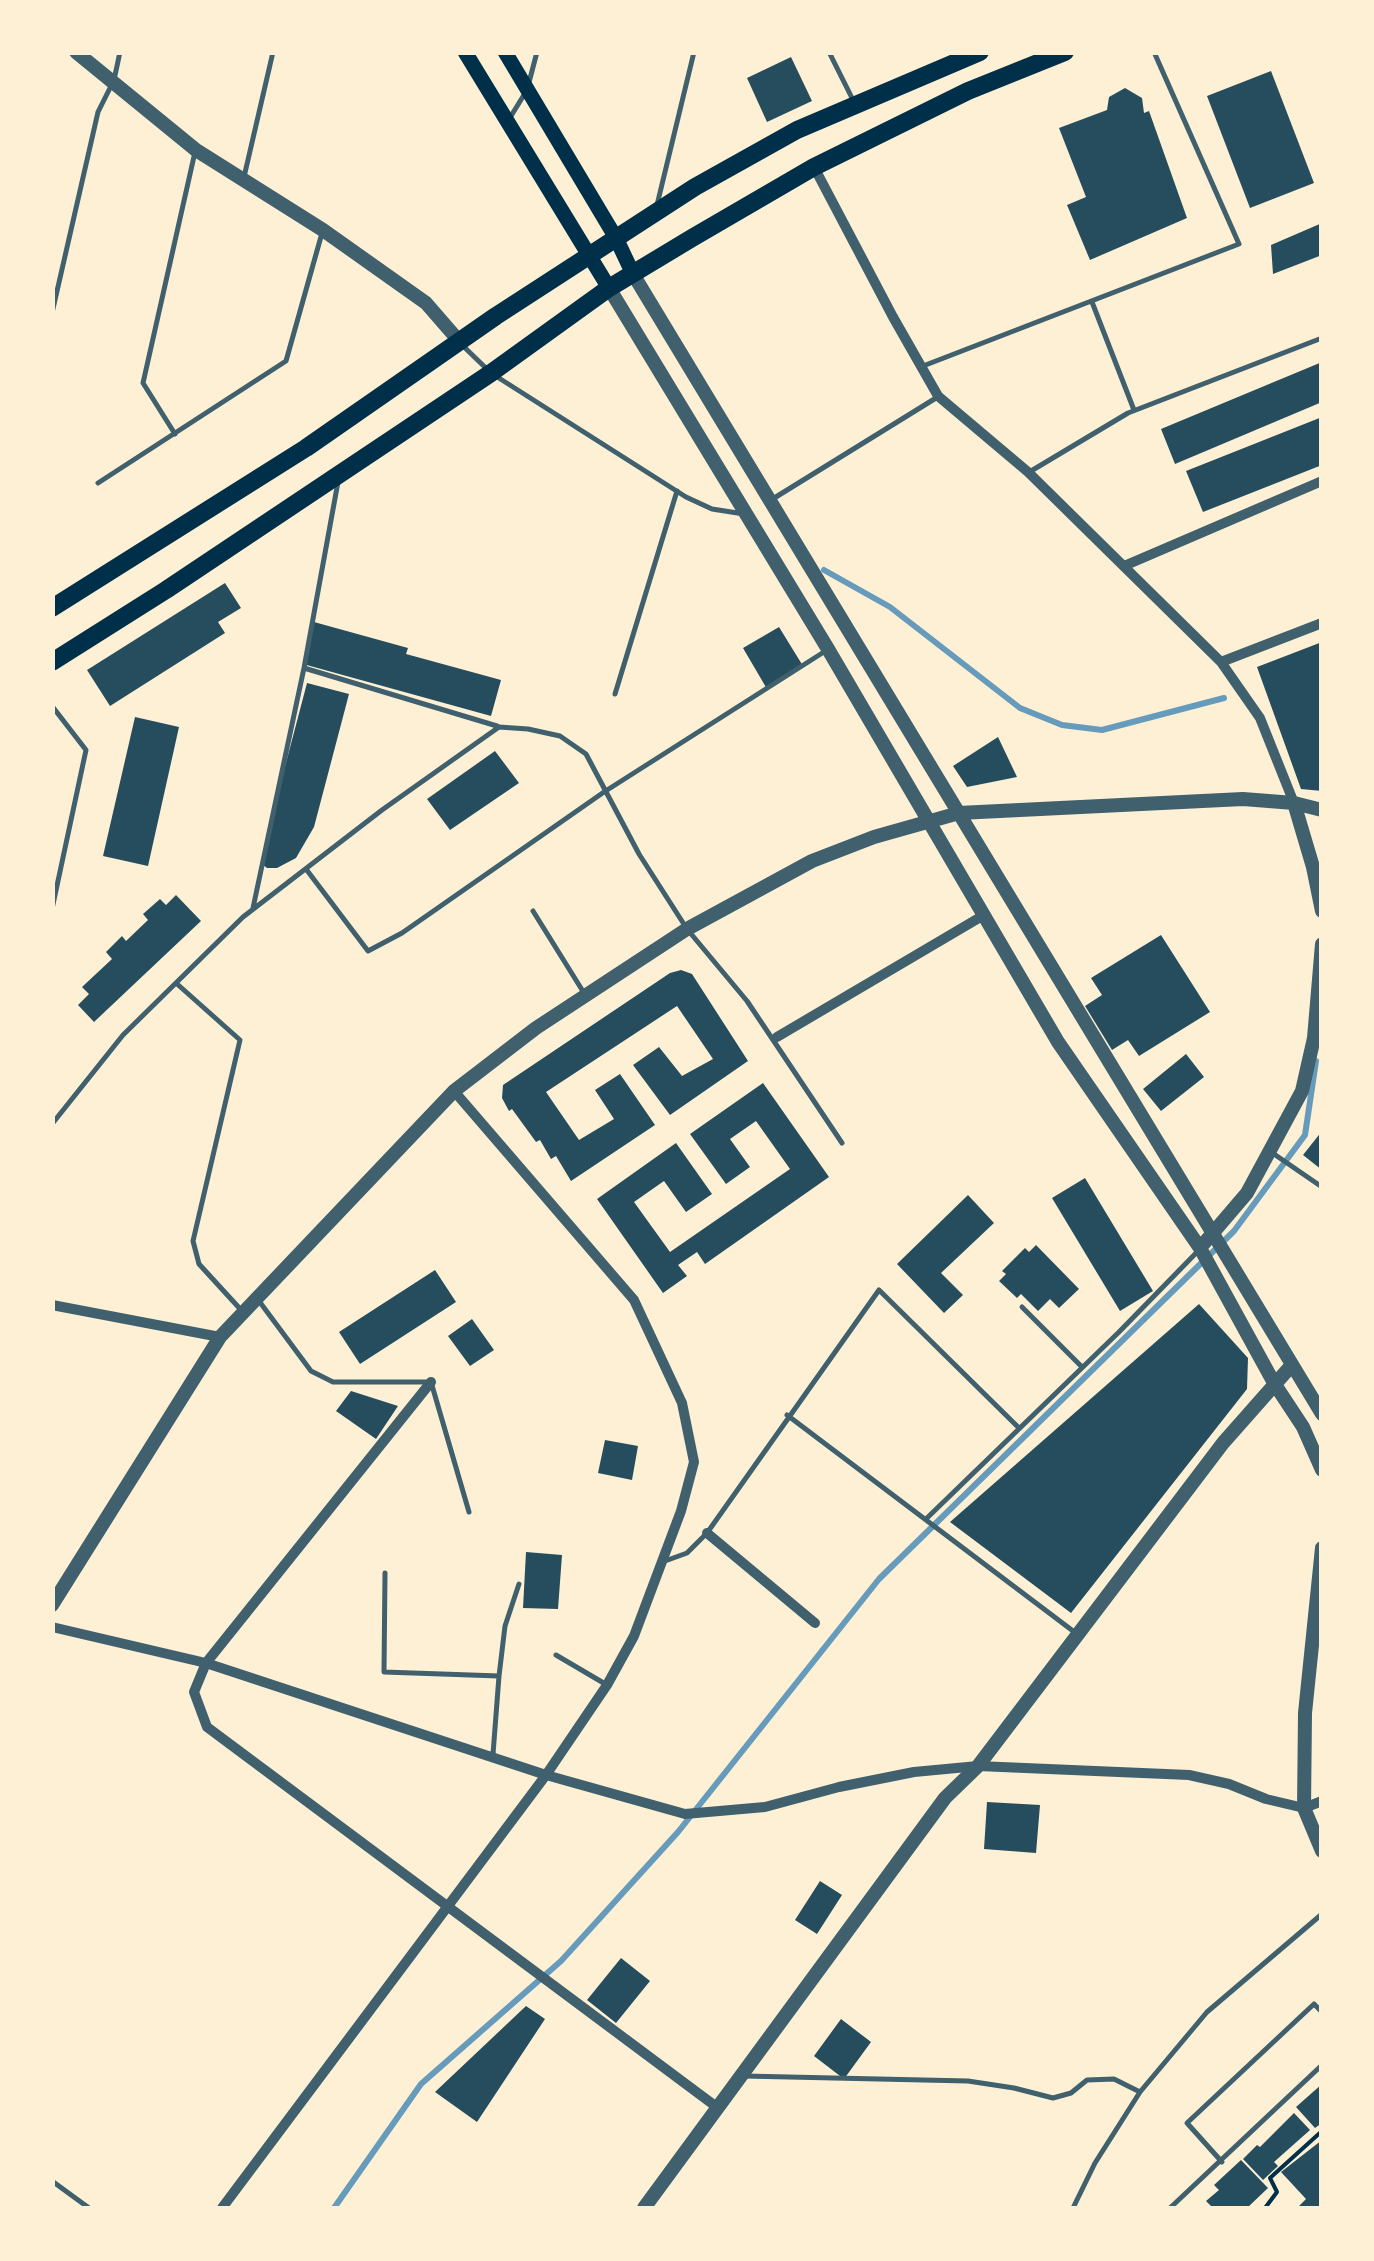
<!DOCTYPE html>
<style>
body{margin:0}
#map{position:relative;width:1374px;height:2261px;overflow:hidden;background:#fdf0d5;font-family:Spectral,serif}
canvas{display:block}
.frame{position:absolute;inset:0;border:55px solid #fdf0d5;pointer-events:none}
</style>
<div id="map">
<canvas width="1374" height="2261"></canvas>
<div class="frame"></div>
</div>
<script>
const context = document.querySelector('canvas').getContext('2d');
context.lineJoin = 'round';
const shape = rows => new Path2D(rows.map(r => 'M' + r).join(''));
function trace(path, color, width, dash) { context.strokeStyle = color; context.lineWidth = width; context.lineCap = dash ? 'butt' : 'round'; context.setLineDash(dash || []); context.stroke(path); }
function paint(path, color) { context.fillStyle = color; context.fill(path, 'evenodd'); }
trace(shape([
 [824,570,890,607,1020,708,1062,725,1102,730,1224,698],
 [334,2208,421,2084,561,1961,678,1832,879,1579,1234,1231,1305,1135,1316,1061]
]), '#669bbc', 6);
paint(shape([
 [791,57,812,101,767,122,747,78],
 [1271,71,1314,183,1250,208,1207,96],
 [1125,88,1142,98,1144,113,1149,111,1187,218,1090,260,1067,205,1086,197,1059,128,1107,110,1109,97],
 [1322,223,1322,255,1273,274,1271,245],
 [1322,362,1322,402,1175,464,1161,429],
 [1322,417,1322,465,1203,512,1186,471],
 [225,583,241,608,218,622,225,633,110,706,87,670],
 [314,622,408,648,406,654,501,680,491,716,303,664],
 [779,627,803,666,767,689,743,648],
 [1322,642,1322,791,1301,789,1257,667],
 [307,683,349,694,314,827,296,858,277,868,267,868,262,864,272,816],
 [135,717,179,727,148,866,103,856],
 [998,737,1017,777,967,787,953,766],
 [495,751,519,783,450,830,427,799],
 [176,895,201,921,94,1022,78,1005,89,994,82,987,112,959,106,952,122,936,126,941,148,920,143,914,160,899,166,905],
 [1161,935,1210,1012,1139,1056,1128,1040,1112,1050,1085,1006,1102,995,1091,978],
 [681,970,692,974,748,1061,670,1115,633,1065,659,1047,682,1076,713,1059,677,1006,546,1092,579,1140,614,1119,595,1090,620,1074,655,1125,571,1181,556,1156,551,1159,540,1140,536,1142,512,1109,509,1111,502,1098,503,1085,670,973],
 [1186,1054,1204,1077,1161,1111,1143,1089],
 [763,1083,829,1177,705,1264,697,1252,678,1265,687,1276,663,1293,597,1199,676,1143,712,1194,686,1212,664,1181,634,1202,670,1252,790,1169,756,1121,730,1139,750,1167,726,1184,690,1134],
 [1322,1131,1322,1170,1303,1155],
 [1085,1178,1153,1291,1120,1311,1052,1198],
 [968,1195,994,1223,941,1273,963,1295,944,1313,897,1264],
 [1036,1245,1079,1289,1059,1308,1050,1299,1038,1311,1021,1294,1017,1298,999,1281,1006,1274,1002,1271,1025,1248,1029,1252],
 [435,1270,456,1302,360,1364,339,1332],
 [1199,1304,1248,1358,1247,1389,1071,1613,950,1522],
 [472,1319,494,1350,470,1366,448,1336],
 [351,1391,398,1406,376,1439,336,1411],
 [605,1440,638,1446,632,1480,598,1473],
 [526,1552,562,1555,558,1609,523,1608],
 [987,1802,1040,1805,1036,1853,984,1849],
 [820,1881,842,1895,817,1934,795,1920],
 [621,1958,650,1981,616,2023,587,2000],
 [526,2006,545,2019,477,2122,435,2092],
 [841,2019,871,2042,844,2079,814,2056],
 [1322,2084,1322,2123,1315,2128,1296,2107],
 [1294,2113,1310,2130,1274,2162,1278,2166,1263,2180,1243,2159,1257,2145,1260,2147],
 [1322,2140,1322,2208,1302,2208,1299,2206,1306,2199,1281,2172],
 [1241,2160,1268,2188,1247,2208,1213,2208,1206,2201,1219,2190,1214,2185]
]), '#264d5e');
trace(shape([
 [1265,2208,1277,2192,1270,2178,1322,2131]
]), '#003049', 4);
trace(shape([
 [829,52,854,102],
 [511,116,527,90,537,52],
 [244,177,273,52],
 [657,205,694,52],
 [1092,302,1134,410],
 [52,313,98,112,114,80,120,52],
 [461,344,491,373,686,497,712,509,744,514],
 [923,366,1239,244,1154,52],
 [175,434,143,383,195,152],
 [1031,471,1128,413,1322,338],
 [98,483,286,361,322,233],
 [771,500,936,398],
 [304,668,497,726],
 [615,694,677,491],
 [52,706,86,750,52,909],
 [306,869,368,951,402,933,604,792,827,650],
 [253,908,304,668,338,482],
 [533,911,584,993],
 [176,983,240,1040,193,1241,199,1264,242,1311],
 [52,1124,123,1035,243,917,382,810,499,727,528,729,560,736,586,754,639,854,687,929,747,1001,842,1143],
 [1271,1152,1322,1187],
 [259,1301,311,1371,333,1382,431,1382,469,1512],
 [1022,1307,1082,1367],
 [787,1415,1077,1634],
 [927,1518,1119,1332,1199,1250],
 [665,1561,687,1553,707,1533,879,1290,1019,1428],
 [385,1573,384,1672,499,1676,493,1754],
 [556,1655,607,1685],
 [499,1676,505,1626,519,1584],
 [744,2076,968,2081,1014,2088,1053,2098,1071,2093,1087,2080,1114,2079,1140,2092],
 [1222,2162,1187,2123,1314,2004,1322,2012],
 [52,2181,89,2208],
 [1073,2208,1095,2163,1140,2092,1207,2012,1322,1914],
 [1170,2208,1322,2065]
]), '#3f606c', 5);
trace(shape([
 [814,167,893,317,938,396,1028,472,1221,662,1260,718,1294,803],
 [1124,566,1322,481],
 [1221,662,1322,623],
 [777,1037,984,915],
 [52,1305,220,1337],
 [431,1382,206,1663,194,1692,207,1727,718,2108],
 [707,1533,815,1623],
 [52,1627,206,1663,546,1775,685,1814,765,1807,839,1787,914,1772,978,1766,1189,1775,1229,1784,1266,1799,1304,1808,1322,1801],
 [222,2208,546,1775,607,1685,634,1636,681,1511,694,1462,682,1403,634,1300,454,1091]
]), '#3f606c', 10);
trace(shape([
 [76,52,196,150,323,230,426,303,459,341],
 [633,274,1322,1414],
 [609,288,828,649,1058,1042,1200,1248,1274,1383,1303,1427,1322,1470],
 [1294,803,1313,867,1322,911],
 [1200,1248,1247,1193,1302,1091,1314,1038,1322,944],
 [1322,1548,1305,1713,1304,1808,1322,1851],
 [52,1605,220,1337,454,1091,536,1028,687,929,812,861,874,837,959,813,1243,799,1294,803,1322,810],
 [644,2208,945,1798,978,1766,1223,1443,1291,1366]
]), '#3f606c', 14);
trace(shape([
 [465,52,609,288],
 [505,52,616,238,633,274]
]), '#003049', 15);
trace(shape([
 [52,608,306,448,496,316,695,187,797,130,980,52],
 [52,662,166,590,491,373,609,288,692,238,814,167,968,91,1065,52]
]), '#003049', 18);
</script>
